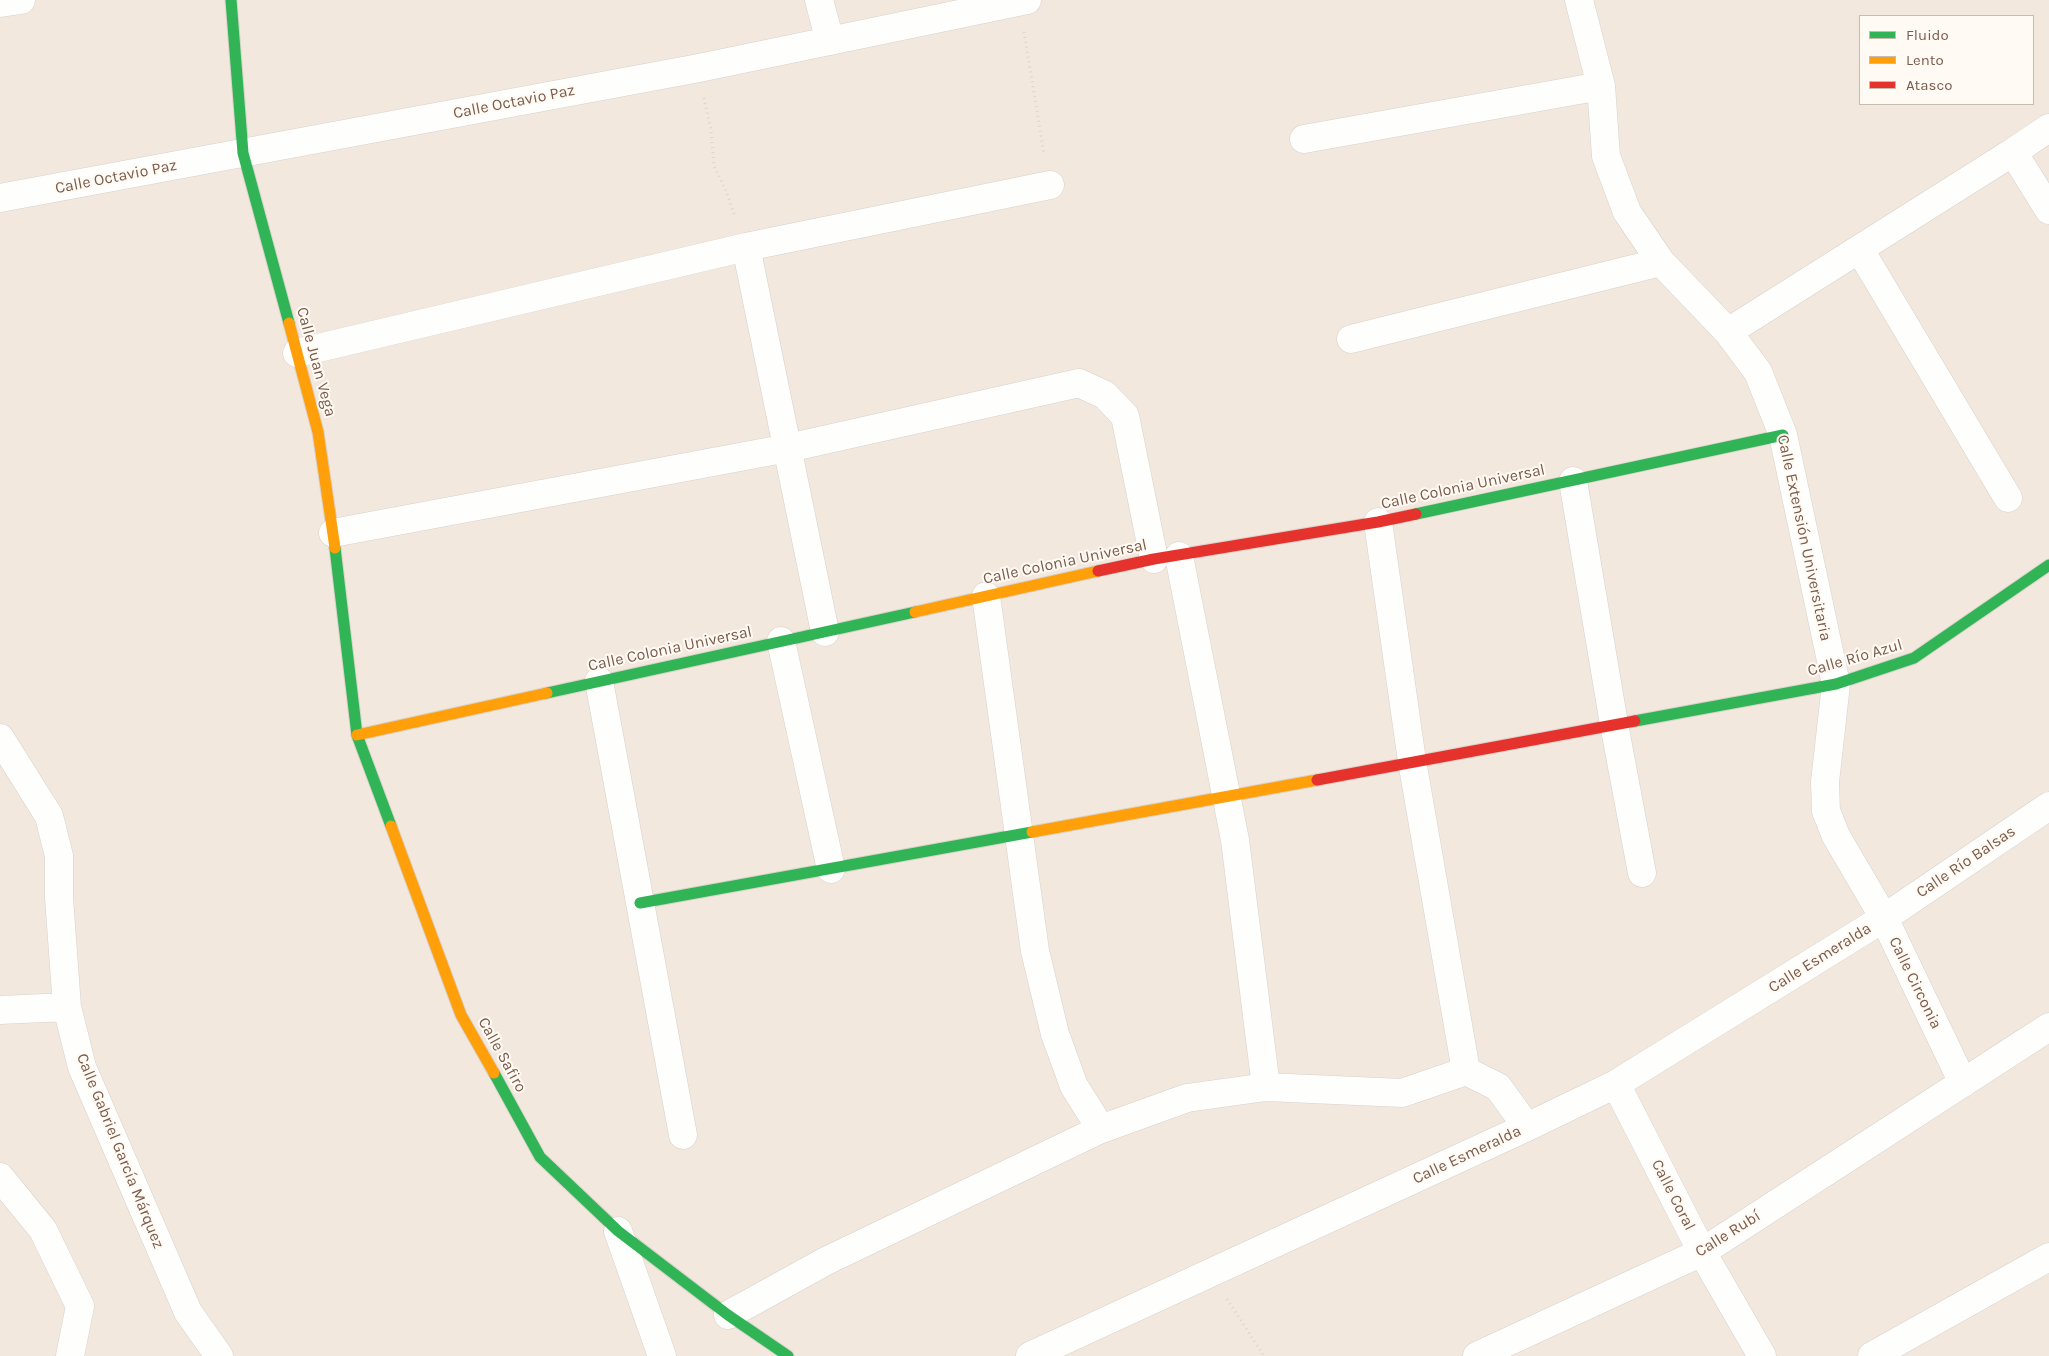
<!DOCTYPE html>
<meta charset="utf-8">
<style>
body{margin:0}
#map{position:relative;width:2049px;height:1356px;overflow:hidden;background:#f9f5f0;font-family:Karla,sans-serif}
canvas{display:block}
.legend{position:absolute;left:1859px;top:15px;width:175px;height:90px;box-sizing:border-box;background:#fffaf3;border:1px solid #cabbb1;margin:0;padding:6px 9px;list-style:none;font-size:15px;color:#7a5c4d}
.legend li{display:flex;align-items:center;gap:10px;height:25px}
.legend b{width:25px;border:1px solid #cabbb1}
</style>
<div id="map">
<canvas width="2049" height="1356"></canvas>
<ul class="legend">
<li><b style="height:6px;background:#30b455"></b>Fluido</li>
<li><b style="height:6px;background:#ff9f0a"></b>Lento</li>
<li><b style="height:6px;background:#e5322d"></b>Atasco</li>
</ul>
</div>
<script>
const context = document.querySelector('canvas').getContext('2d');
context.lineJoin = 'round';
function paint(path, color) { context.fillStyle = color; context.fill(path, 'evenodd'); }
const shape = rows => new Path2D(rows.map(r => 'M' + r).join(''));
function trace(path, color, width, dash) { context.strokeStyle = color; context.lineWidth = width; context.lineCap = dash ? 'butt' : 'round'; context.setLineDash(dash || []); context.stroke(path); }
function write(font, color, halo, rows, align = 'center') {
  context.font = font + ' Karla,sans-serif'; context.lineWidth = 4; context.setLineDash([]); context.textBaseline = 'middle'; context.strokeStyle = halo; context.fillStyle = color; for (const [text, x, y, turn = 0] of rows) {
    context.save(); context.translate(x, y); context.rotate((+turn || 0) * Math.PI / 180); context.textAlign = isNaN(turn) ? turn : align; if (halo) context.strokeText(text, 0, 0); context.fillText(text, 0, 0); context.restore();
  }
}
paint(shape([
 [0,0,2049,0,2049,1356,0,1356],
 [1860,16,2033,16,2033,104,1860,104]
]), '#f2e8de');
const street = shape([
 [819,0,830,41],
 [1579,0,1601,86,1606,156,1627,212,1661,262,1728,332,1758,372,1783,435,1836,684,1825,782,1826,811,1836,836,1884,918,1963,1083],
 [0,3,21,0],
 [1304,139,1601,86],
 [2013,152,2049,210],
 [0,198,699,68,1027,0],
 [746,247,825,632],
 [1860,250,2008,498],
 [1728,332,2013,152,2049,128],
 [1351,339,1661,262],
 [297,353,746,247,1050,185],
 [1573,481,1614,724,1642,873],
 [1378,522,1412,761,1466,1071],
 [333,533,788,448,1079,383,1105,395,1125,416,1154,559],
 [1179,556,1235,840,1266,1087],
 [986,596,1035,951,1055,1034,1074,1086,1101,1129],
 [781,641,831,869],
 [599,681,683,1135],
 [0,738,49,816,59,856,59,898,67,1007,82,1067,188,1312,219,1356],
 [0,1010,67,1007],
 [1616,1084,1702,1252,1762,1356],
 [0,1177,43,1230,80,1306,70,1356],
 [618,1231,662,1356],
 [728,1315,826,1261,1101,1129,1187,1098,1266,1087,1402,1093,1466,1071,1498,1087,1527,1127],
 [1030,1356,1527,1127,1616,1084,1884,918,2049,806],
 [1477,1356,1702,1252,2049,1027],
 [1872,1356,2049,1257]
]);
const fast = shape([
 [231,0,243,153,289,323],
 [1416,514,1783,435],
 [335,548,357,735,391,826],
 [547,693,915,612],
 [1635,721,1836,684,1914,658,2049,565],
 [640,903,1032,832],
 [494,1073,540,1157,618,1231,728,1315,788,1356]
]);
const slow = shape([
 [289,323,318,432,335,548],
 [915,612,1098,571],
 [357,735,547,693],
 [391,826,461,1015,494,1073],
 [1032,832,1317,780]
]);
const jam = shape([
 [1098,571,1154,559,1378,522,1416,514],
 [1317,780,1635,721]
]);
trace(street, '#d7d1cb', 29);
trace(fast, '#d9d2cb', 13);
trace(slow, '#d9d2cb', 13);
trace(jam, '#d9d2cb', 13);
trace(shape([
 [1024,32,1044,154],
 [704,98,711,130,714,166,727,193,735,217],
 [1227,1299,1264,1356]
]), '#dcd5d0', 3, [1, 4]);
trace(street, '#fefefd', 28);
trace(fast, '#30b455', 11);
trace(slow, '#ff9f0a', 11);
trace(jam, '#e5322d', 11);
write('16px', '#7a5c4d', '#fffaf3', [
 ["Calle Octavio Paz",514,102,-11],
 ["Calle Octavio Paz",116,177,-11],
 ["Calle Juan Vega",316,362,75],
 ["Calle Colonia Universal",1463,487,-12],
 ["Calle Extensión Universitaria",1804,538,78],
 ["Calle Colonia Universal",1065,562,-12],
 ["Calle Colonia Universal",670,649,-12],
 ["Calle Río Azul",1855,658,-16],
 ["Calle Río Balsas",1966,862,-34],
 ["Calle Esmeralda",1820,958,-32],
 ["Calle Circonia",1915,983,64],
 ["Calle Safiro",502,1055,61],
 ["Calle Gabriel García Márquez",120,1151,68],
 ["Calle Esmeralda",1467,1155,-25],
 ["Calle Coral",1673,1195,63],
 ["Calle Rubí",1728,1234,-32]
]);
</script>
